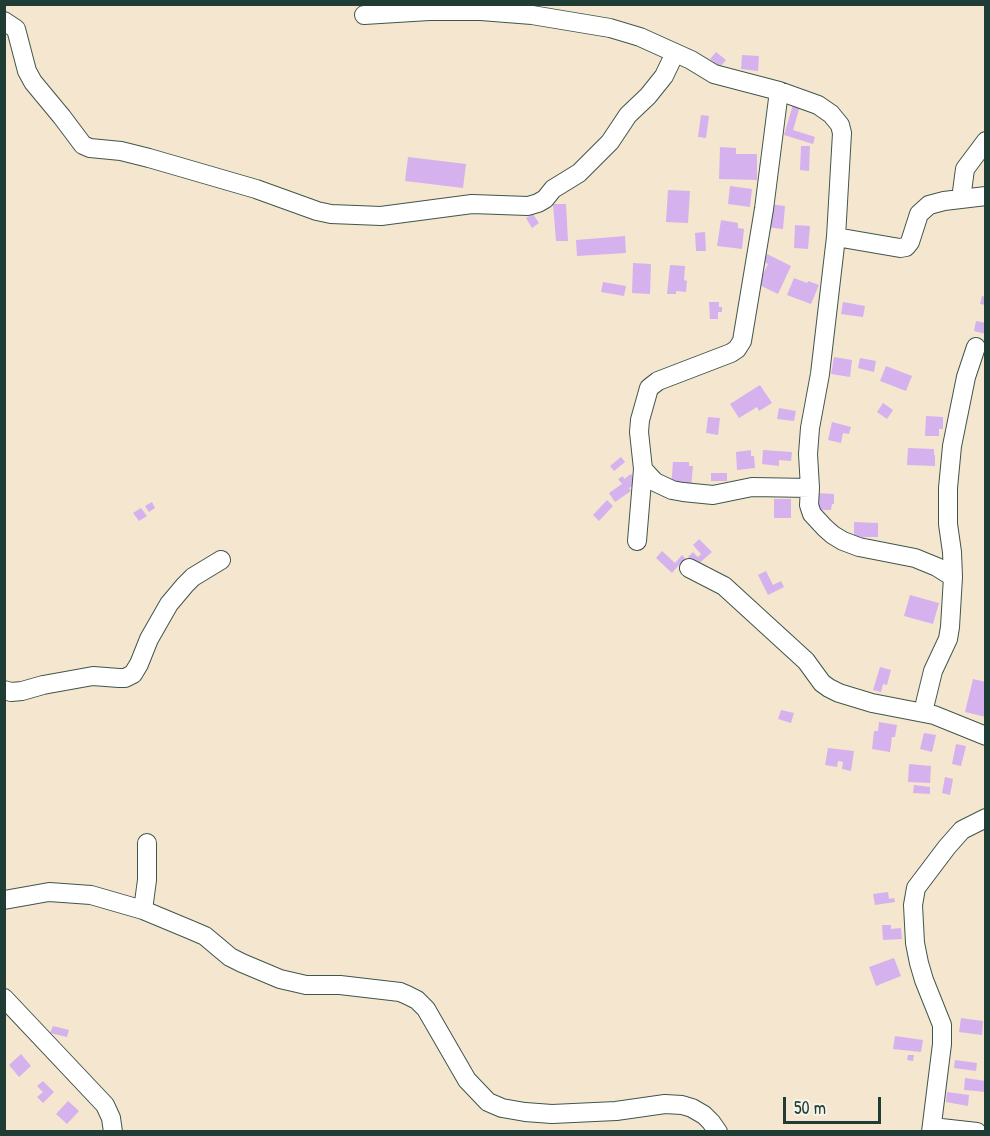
<!DOCTYPE html>
<style>
body{margin:0}
#map{position:relative;width:990px;height:1136px;overflow:hidden;background:#f5e6cf;font-family:"Patrick Hand",sans-serif}
canvas{display:block}
.frame{position:absolute;inset:0;border:6px solid #1f3d34;pointer-events:none}
.scale{position:absolute;left:783px;top:1097px;width:98px;height:27px;box-sizing:border-box;border:3px solid #1f3d34;border-top:0;padding-left:8px;font-size:18px;line-height:21px;white-space:nowrap;color:#1f3d34;-webkit-text-stroke:4px #f7f3e8;paint-order:stroke}
</style>
<div id="map">
<canvas width="990" height="1136"></canvas>
<div class="frame"></div>
<div class="scale">50 m</div>
</div>
<script>
const context = document.querySelector('canvas').getContext('2d');
context.lineJoin = 'round';
function paint(path, color) { context.fillStyle = color; context.fill(path, 'evenodd'); }
const shape = rows => new Path2D(rows.map(r => 'M' + r).join(''));
function trace(path, color, width, dash) { context.strokeStyle = color; context.lineWidth = width; context.lineCap = dash ? 'butt' : 'round'; context.setLineDash(dash || []); context.stroke(path); }
paint(shape([
 [716,52,726,60,720,67,710,59],
 [742,55,759,56,758,71,741,69],
 [794,101,801,103,793,130,815,137,813,144,784,135],
 [701,115,709,116,706,138,698,137],
 [801,146,810,146,809,171,800,170],
 [720,147,736,148,736,154,757,154,757,180,719,179],
 [408,157,466,164,463,188,405,181],
 [730,186,752,189,750,207,728,204],
 [668,190,690,191,688,223,666,222],
 [553,204,566,204,568,241,556,241],
 [768,204,785,206,783,229,765,227],
 [533,214,539,223,532,228,526,218],
 [721,220,738,223,738,228,744,229,742,249,717,246],
 [795,225,810,226,808,249,794,248],
 [705,232,706,251,696,251,695,233],
 [625,236,626,253,577,256,576,240],
 [767,254,791,266,778,294,755,283,759,275,762,276,768,264,764,262],
 [633,263,651,264,650,294,632,293],
 [670,265,685,266,684,280,687,281,686,292,676,291,676,294,667,294],
 [794,278,807,283,808,281,819,285,811,304,787,295],
 [603,282,626,286,624,296,601,292],
 [982,296,986,297,986,305,980,304],
 [709,302,719,302,719,307,722,307,722,312,718,312,718,319,710,319],
 [843,302,865,306,863,317,841,314],
 [976,321,986,323,986,334,974,331],
 [834,357,852,360,850,377,831,374],
 [860,358,876,361,874,372,858,368],
 [886,366,912,376,906,391,880,381],
 [760,385,772,403,759,411,757,407,739,418,730,404],
 [883,403,893,410,887,419,877,412],
 [779,408,796,411,794,421,777,419],
 [926,416,943,417,943,429,939,429,939,436,925,436],
 [708,417,720,418,718,435,706,433],
 [832,422,851,427,849,434,843,433,841,443,828,440],
 [908,448,934,449,934,455,935,455,935,466,907,465],
 [751,450,751,456,754,456,755,468,737,470,736,452],
 [763,450,792,452,791,461,779,460,779,466,762,464],
 [621,457,625,462,614,471,610,466],
 [673,462,689,462,689,466,693,466,691,489,671,488],
 [711,473,727,473,727,481,711,481],
 [631,474,637,483,629,488,631,491,615,502,609,493,622,484,618,479,623,476,624,479],
 [817,493,834,494,834,504,832,504,831,510,816,510],
 [774,499,791,499,791,518,774,518],
 [607,500,613,506,599,521,593,515],
 [152,502,155,508,149,512,145,506],
 [141,508,147,516,139,521,133,513],
 [854,522,878,523,878,537,854,537],
 [699,539,712,552,696,566,688,557,693,552,698,557,701,554,693,545],
 [662,551,675,563,682,555,685,558,672,573,656,558],
 [766,571,773,585,781,581,784,587,768,595,758,575],
 [910,595,939,603,933,624,904,616],
 [880,667,891,670,887,685,883,684,881,692,873,690],
 [973,679,986,682,986,717,965,712],
 [781,710,794,713,791,723,778,719],
 [879,722,897,725,895,737,892,737,890,752,872,749,874,731,878,731],
 [924,733,936,735,932,752,920,749],
 [956,744,966,746,961,766,952,764],
 [828,748,854,751,851,771,842,769,843,762,838,761,837,767,825,765],
 [909,764,931,766,930,783,908,782],
 [945,777,953,779,950,795,942,793],
 [914,785,930,787,930,794,913,793],
 [888,892,889,899,894,898,895,902,875,905,873,894],
 [882,925,891,925,891,929,901,928,902,939,883,940],
 [894,958,901,976,876,986,869,967],
 [961,1018,983,1021,982,1035,959,1032],
 [53,1026,69,1030,67,1037,50,1033],
 [895,1036,923,1040,921,1052,893,1049],
 [21,1054,31,1066,19,1077,9,1065],
 [908,1055,914,1055,913,1061,907,1060],
 [955,1060,977,1063,976,1071,954,1068],
 [965,1078,986,1081,986,1092,964,1090],
 [43,1081,54,1092,43,1103,37,1097,43,1092,37,1086],
 [947,1092,969,1095,968,1106,946,1102],
 [68,1101,79,1111,67,1124,56,1114]
]), '#d5b2ed');
const minor = shape([
 [364,15,429,11,481,11,532,15,610,28,640,37,691,60,714,74,779,91,818,105,831,114,840,125,842,133,836,237,820,374,810,428,808,454,810,488,809,505,812,514,825,528,833,535,843,541,859,547,915,558,937,567,953,577],
 [4,21,16,29,27,71,33,82,62,117,83,145,90,148,121,151,149,158,256,189,317,211,331,214,381,216,472,204,528,206,538,203,545,199,553,189,579,173,610,142,628,115,648,96,664,76,675,53],
 [961,199,965,169,986,141],
 [836,237,900,248,906,247,910,242,919,214,929,205,944,201,986,196],
 [643,469,655,482,672,490,683,492,713,495,752,487,810,488],
 [637,541,643,469,639,432,640,420,649,388,658,381,731,353,737,349,742,341,764,209,779,91],
 [689,568,724,586,806,661,822,683,829,688,839,693,872,703,934,715,986,736],
 [4,690,11,692,22,691,43,685,93,676,119,678,125,678,133,674,139,664,149,639,169,604,185,585,193,577,221,560],
 [923,712,933,671,948,639,950,627,953,577,952,552,948,524,948,488,952,446,966,377,976,347],
 [4,900,49,892,91,895,143,910,191,930,205,936,230,957,242,963,280,979,306,985,340,985,400,992,407,995,417,1000,426,1009,467,1080,488,1102,502,1108,525,1112,552,1114,616,1111,665,1104,682,1105,692,1108,704,1115,711,1122,718,1132],
 [143,910,147,880,147,843],
 [4,998,105,1105,111,1118,113,1132],
 [932,1127,977,1132],
 [931,1132,942,1044,942,1025,924,980,919,963,915,943,913,905,916,888,947,847,962,830,986,818]
]);
trace(minor, '#3f564b', 20);
trace(minor, '#fff', 18);
</script>
